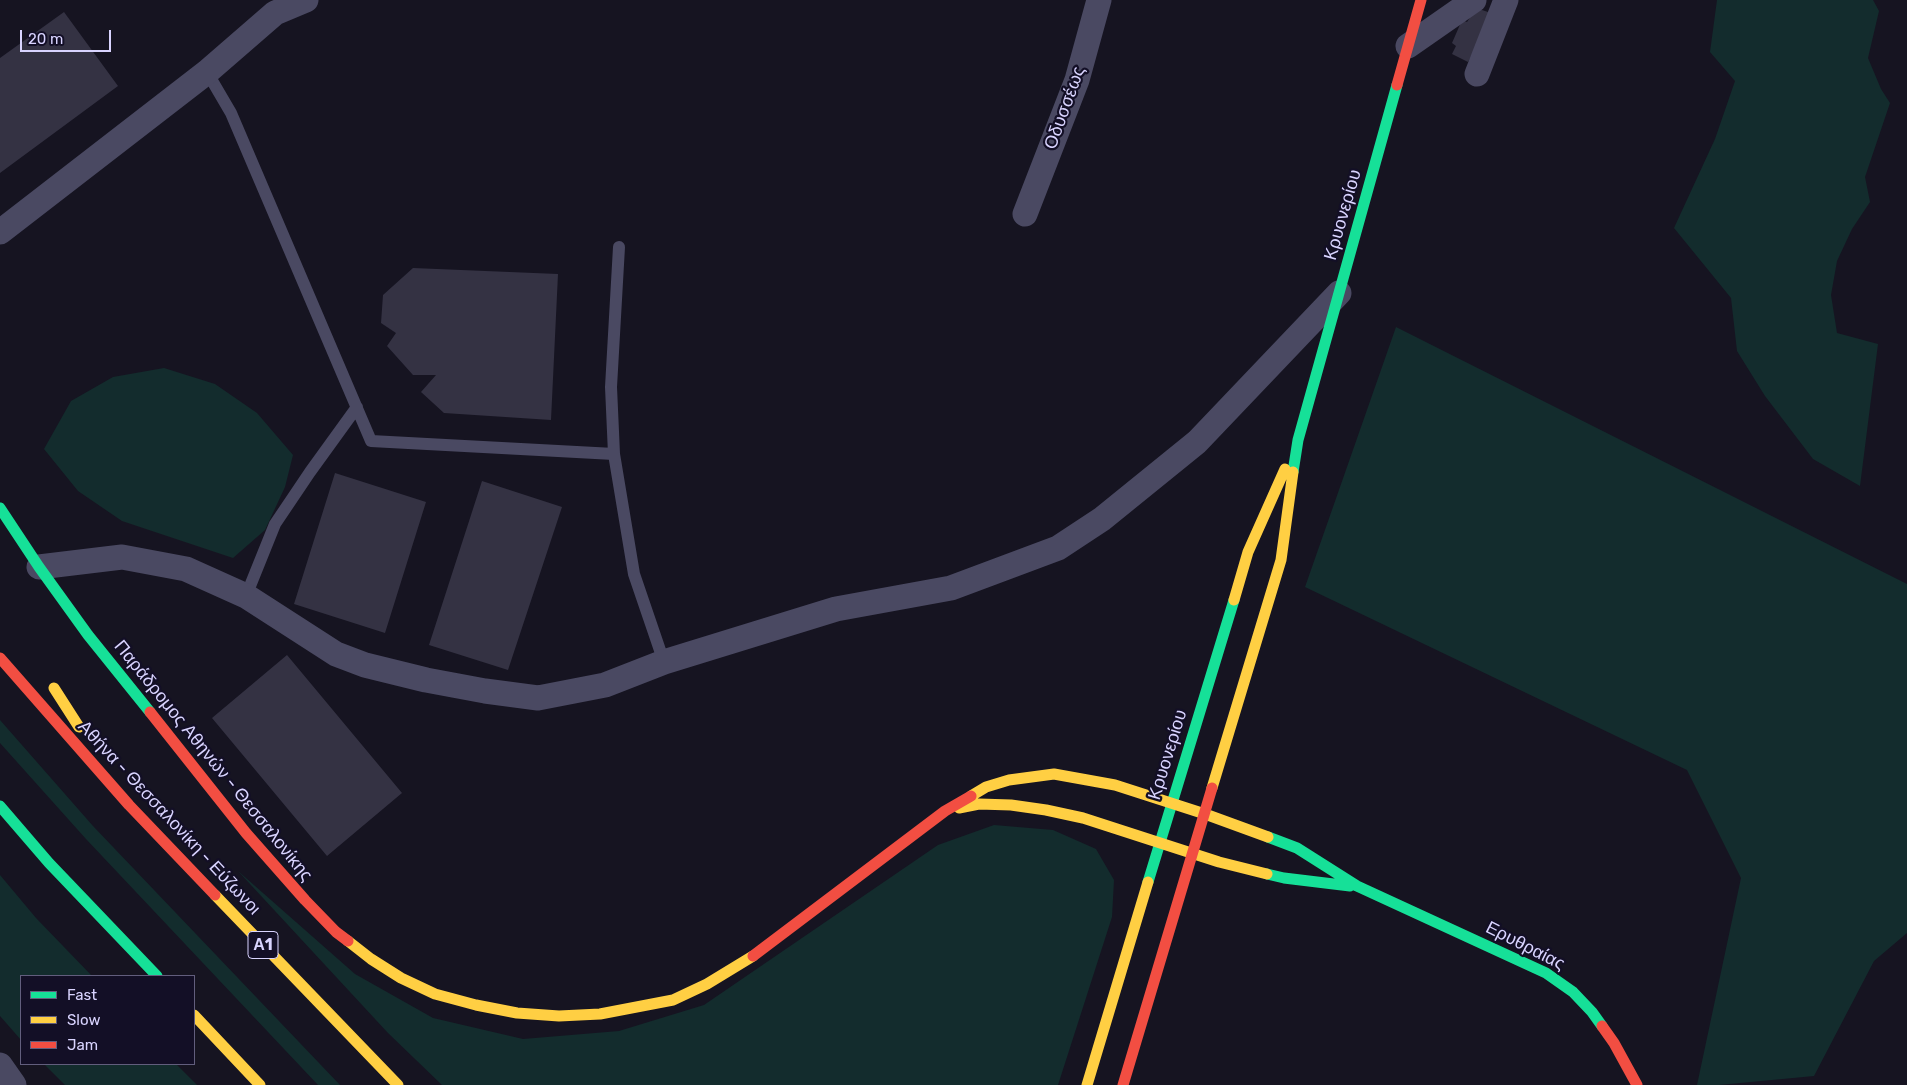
<!DOCTYPE html>
<meta charset="utf-8">
<style>
body{margin:0}
#map{position:relative;width:1907px;height:1085px;overflow:hidden;background:#161421;font-family:Rubik,sans-serif}
canvas{display:block}
.legend{position:absolute;left:20px;top:975px;width:175px;height:90px;box-sizing:border-box;background:#130f26;border:1px solid #625e7d;margin:0;padding:6px 9px;list-style:none;font-size:15px;color:#d9d4ff}
.legend li{display:flex;align-items:center;gap:10px;height:25px}
.legend b{width:25px;border:1px solid #625e7d}
.scale{position:absolute;left:20px;top:30px;width:91px;height:22px;box-sizing:border-box;border:2px solid #d9d4ff;border-top:0;padding-left:6px;font-size:15px;line-height:18px;white-space:nowrap;color:#d9d4ff;-webkit-text-stroke:4px #130f26;paint-order:stroke}
</style>
<div id="map">
<canvas width="1907" height="1085"></canvas>
<ul class="legend">
<li><b style="height:6px;background:#16e098"></b>Fast</li>
<li><b style="height:6px;background:#ffcf43"></b>Slow</li>
<li><b style="height:6px;background:#f24e42"></b>Jam</li>
</ul>
<div class="scale">20 m</div>
</div>
<script>
const context = document.querySelector('canvas').getContext('2d');
context.lineJoin = 'round';
function paint(path, color) { context.fillStyle = color; context.fill(path, 'evenodd'); }
const shape = rows => new Path2D(rows.map(r => 'M' + r).join(''));
function trace(path, color, width, dash) { context.strokeStyle = color; context.lineWidth = width; context.lineCap = dash ? 'butt' : 'round'; context.setLineDash(dash || []); context.stroke(path); }
function write(font, color, halo, rows, align = 'center') {
  context.font = font + ' Rubik,sans-serif'; context.lineWidth = 4.5; context.setLineDash([]); context.textBaseline = 'middle'; context.strokeStyle = halo; context.fillStyle = color; for (const [text, x, y, turn = 0] of rows) {
    context.save(); context.translate(x, y); context.rotate((+turn || 0) * Math.PI / 180); context.textAlign = isNaN(turn) ? turn : align; if (halo) context.strokeText(text, 0, 0); context.fillText(text, 0, 0); context.restore();
  }
}
paint(shape([
 [1717,0,1873,0,1879,11,1868,58,1881,89,1890,103,1865,177,1870,202,1852,229,1837,261,1831,295,1837,333,1878,344,1860,486,1813,459,1765,396,1737,351,1731,298,1674,228,1715,139,1735,81,1710,52],
 [1396,327,1907,584,1907,933,1874,961,1814,1076,1719,1085,1697,1085,1741,878,1687,770,1305,587],
 [164,368,215,384,257,413,293,455,285,487,265,530,233,558,122,521,78,491,44,449,71,401,113,377],
 [0,720,93,826,340,1085,318,1085,86,839,0,743],
 [994,825,1053,830,1096,849,1114,880,1112,917,1058,1085,442,1085,388,1033,238,871,355,974,433,1018,523,1039,619,1031,704,1005,938,845],
 [0,875,36,918,92,976,21,976,21,1040,0,1016],
 [44,1064,176,1064,197,1085,65,1085]
]), '#132c2d');
paint(shape([
 [1476,8,1494,14,1468,62,1452,54,1456,46,1452,43,1462,20,1467,22],
 [64,12,118,86,0,173,0,58],
 [413,268,558,274,551,420,444,413,421,392,436,375,413,375,387,346,396,333,381,323,383,295],
 [335,473,426,502,385,633,294,604],
 [482,481,562,507,508,670,429,645],
 [287,655,402,793,327,856,212,718]
]), '#343243');
trace(shape([
 [207,72,231,113,371,441,614,454],
 [619,247,611,387,614,454,634,574,664,662],
 [246,596,275,524,310,472,357,407]
]), '#4a4962', 12);
trace(shape([
 [1408,46,1474,0],
 [1477,74,1506,0],
 [1025,214,1077,80,1099,0],
 [0,232,207,72,275,13,306,0],
 [39,567,122,557,186,569,246,596,336,654,365,665,426,680,485,691,538,698,605,685,664,662,836,609,951,588,1058,548,1102,519,1197,442,1339,293],
 [0,1065,14,1085]
]), '#4a4962', 25);
trace(shape([
 [1293,472,1298,440,1397,85],
 [0,508,39,567,88,635,150,712],
 [0,806,49,863,157,976],
 [1268,837,1297,848,1357,886,1546,973,1573,992,1592,1012,1602,1026],
 [1267,874,1284,878,1350,886],
 [1148,882,1234,600]
]), '#16e098', 11);
trace(shape([
 [1234,600,1248,552,1285,469],
 [54,688,79,727],
 [1212,788,1281,560,1293,472],
 [971,796,986,787,1009,780,1054,774,1115,785,1205,814,1268,837],
 [959,808,979,804,1011,805,1046,810,1083,818,1219,862,1267,874],
 [215,895,398,1085],
 [348,941,371,959,401,978,435,994,476,1005,517,1013,559,1016,600,1014,673,1000,707,984,753,956],
 [194,1015,260,1085],
 [1087,1085,1148,882]
]), '#ffcf43', 11);
trace(shape([
 [1397,85,1421,0],
 [0,658,129,805,215,895],
 [150,712,246,833,305,900,336,932,348,941],
 [753,956,945,811,971,796],
 [1602,1026,1614,1043,1637,1085],
 [1123,1085,1212,788]
]), '#f24e42', 11);
for (const [x, y, w] of [
 [263,945,30]
]) { const box = new Path2D(); box.roundRect(x - w / 2, y - 13.5, w, 27, 4); context.fillStyle = '#130f26'; context.fill(box); trace(box, '#d9d4ff', 1); }
write('bold 16px', '#d9d4ff', null, [
 ["Α1",263,945]
]);
write('18px', '#d9d4ff', '#130f26', [
 ["Οδυσσέως",1065,108,-70],
 ["Κρυονερίου",1343,215,-74],
 ["Κρυονερίου",1168,755,-73],
 ["Παράδρομος Αθηνών - Θεσσαλονίκης",213,761,51],
 ["Αθήνα - Θεσσαλονίκη - Εύζωνοι",169,818,47],
 ["Ερυθραίας",1525,946,27]
]);
</script>
